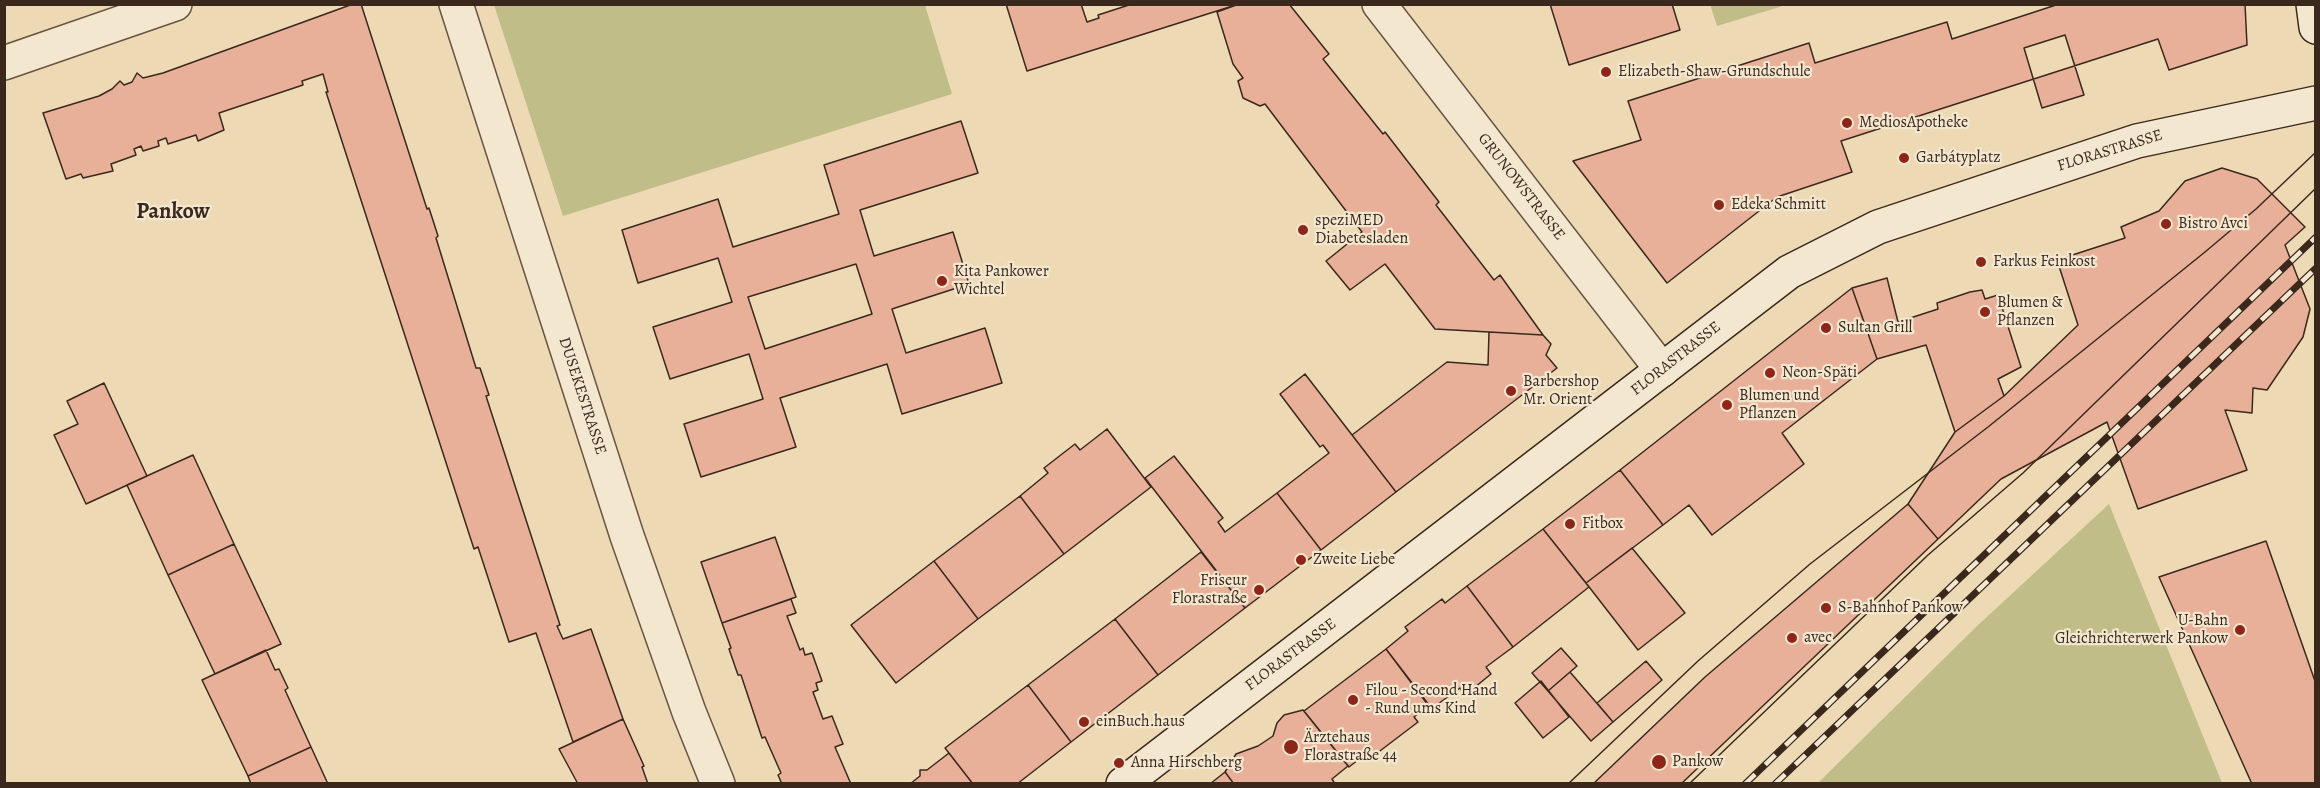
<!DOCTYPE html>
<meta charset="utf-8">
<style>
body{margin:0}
#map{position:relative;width:2320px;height:788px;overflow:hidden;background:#eddab5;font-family:Alegreya,serif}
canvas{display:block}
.frame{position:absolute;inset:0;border:6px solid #3b281d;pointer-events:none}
</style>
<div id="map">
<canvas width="2320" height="788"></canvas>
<div class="frame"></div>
</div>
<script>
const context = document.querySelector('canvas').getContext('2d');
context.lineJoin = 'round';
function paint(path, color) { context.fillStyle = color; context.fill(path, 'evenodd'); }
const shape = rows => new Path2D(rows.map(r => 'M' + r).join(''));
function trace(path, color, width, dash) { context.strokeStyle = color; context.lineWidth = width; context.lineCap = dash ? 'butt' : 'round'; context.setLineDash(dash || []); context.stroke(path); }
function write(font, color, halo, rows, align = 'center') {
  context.font = font + ' Alegreya,serif'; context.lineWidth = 4.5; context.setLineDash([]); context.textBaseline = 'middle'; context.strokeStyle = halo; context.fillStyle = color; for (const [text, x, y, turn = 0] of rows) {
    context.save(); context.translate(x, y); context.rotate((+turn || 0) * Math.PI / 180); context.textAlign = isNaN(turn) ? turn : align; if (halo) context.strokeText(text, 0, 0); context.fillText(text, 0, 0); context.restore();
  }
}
paint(shape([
 [1710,4,1786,4,1786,5,1717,26],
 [494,5,925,5,952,94,563,216],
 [2109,504,2222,783,1818,783,1977,626]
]), '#c0bd88');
const building = shape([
 [353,4,361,4,427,209,429,208,438,236,436,238,476,368,480,368,489,395,486,396,560,625,557,626,563,639,591,629,623,719,573,742,536,633,509,642,478,547,474,549,326,92,328,92,323,74,302,81,303,85,219,113,224,130,198,141,196,135,168,144,166,138,158,141,159,146,143,151,141,146,134,149,136,155,111,164,113,171,83,178,81,174,66,179,43,113,99,96,112,89,120,81,124,85,132,82,137,73,143,78,163,73,353,4],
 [1006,4,1081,4,1087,22,1099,18,1098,15,1132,4,1239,4,1027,71,1006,4],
 [1239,4,1289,4,1329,54,1323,59,1383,134,1385,132,1439,202,1436,205,1494,280,1500,275,1543,335,1435,329,1385,264,1350,290,1326,261,1362,232,1265,104,1260,106,1243,98,1238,81,1243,78,1233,64,1217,12,1239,4],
 [1550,4,1672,4,1680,30,1569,65,1550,4],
 [2059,4,2245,4,2247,45,2169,70,2158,39,1841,141,1852,172,1777,197,1667,283,1573,161,1641,140,1628,101,1809,43,1815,63,1947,22,1952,39,2059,4],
 [2065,35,2084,95,2042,108,2024,48,2065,35],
 [961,121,978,173,860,210,874,256,953,232,969,284,892,309,906,353,985,328,1002,383,902,414,887,364,780,398,796,447,701,477,684,424,763,399,749,354,670,379,653,327,732,302,718,258,638,283,622,230,718,199,733,247,839,214,824,165,961,121],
 [856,264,872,314,765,349,748,297,856,264],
 [2222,168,2257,179,2305,227,2285,245,2310,309,2303,337,2267,390,2253,388,2252,413,2225,410,2247,470,2138,509,2107,422,2001,479,1938,539,1908,504,1955,432,2004,396,2078,325,2057,260,2125,238,2121,227,2159,211,2185,181,2222,168],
 [1887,278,1898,322,1938,309,1937,303,1970,292,1982,290,1985,299,1998,295,2021,367,1998,379,2004,396,1955,432,1926,345,1877,359,1852,288,1887,278],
 [1852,288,1877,359,1782,433,1804,464,1712,535,1689,505,1663,525,1620,470,1852,288],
 [1489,332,1543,335,1551,344,1546,355,1557,368,1396,492,1352,435,1447,362,1488,365,1489,332],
 [1305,374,1396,492,1321,550,1277,493,1329,453,1323,445,1320,447,1280,394,1305,374],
 [104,383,147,476,86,504,54,435,78,424,67,401,104,383],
 [1107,429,1151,487,1064,554,1020,496,1048,473,1044,468,1075,444,1080,450,1107,429],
 [193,455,234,544,168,575,127,485,193,455],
 [1174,456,1223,518,1218,522,1225,532,1277,493,1321,550,1245,608,1145,478,1174,456],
 [1620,470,1663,525,1586,583,1543,529,1620,470],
 [1020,496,1064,554,978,619,934,561,1020,496],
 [1908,504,1938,539,1681,784,1593,784,1705,677,1908,504],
 [1543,529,1589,587,1513,647,1467,586,1543,529],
 [775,537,796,597,722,623,701,562,775,537],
 [2266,541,2316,684,2316,784,2252,784,2159,577,2266,541],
 [234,544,281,644,215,674,168,575,234,544],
 [1632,548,1685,613,1638,650,1586,583,1632,548],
 [1201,552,1245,608,1158,675,1115,619,1201,552],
 [934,561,978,619,896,683,851,625,934,561],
 [1467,586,1513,647,1486,667,1491,674,1469,692,1465,695,1460,688,1431,709,1386,649,1408,631,1405,627,1442,599,1445,603,1467,586],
 [791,599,796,613,787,616,800,650,803,648,805,655,812,653,822,681,816,683,818,690,813,692,823,719,832,716,843,744,835,747,851,784,782,784,778,775,781,773,765,737,762,738,741,675,738,675,729,649,731,648,722,623,791,599],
 [1115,619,1158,675,1071,742,1028,685,1115,619],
 [1561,648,1577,666,1548,691,1532,673,1561,648],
 [1386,649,1429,705,1414,717,1418,722,1372,757,1368,752,1349,767,1304,711,1386,649],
 [266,650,275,670,279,669,288,688,285,690,311,747,248,776,202,680,266,650],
 [1646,661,1662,680,1613,722,1597,703,1646,661],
 [1570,672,1613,722,1591,741,1548,691,1570,672],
 [1541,681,1569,717,1543,738,1515,703,1541,681],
 [1028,685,1071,742,1017,784,973,784,945,748,1028,685],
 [1303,710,1348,766,1332,779,1335,784,1234,784,1225,772,1236,754,1258,746,1273,736,1277,723,1284,715,1303,710],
 [623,719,644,766,642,767,648,784,578,784,559,749,623,719],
 [311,747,328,784,251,784,248,776,311,747],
 [949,753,973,784,910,784,920,776,920,770,927,770,949,753],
 [1225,772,1234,784,1210,784,1225,772]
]);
paint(building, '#e8b098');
trace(building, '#3b281d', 1.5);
const street = shape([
 [456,4,627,536,689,712,718,784],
 [1379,4,1662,370],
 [4,63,175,4]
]);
const secondary = shape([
 [2313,4,2316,27],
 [1123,784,1789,272,1878,227,2137,141,2316,103]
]);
trace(street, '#685443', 36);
trace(secondary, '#3b281d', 36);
trace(street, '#f3e7cf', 33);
trace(secondary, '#f3e7cf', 33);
trace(shape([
 [1568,784,1698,661,1810,564,1988,427,2205,252,2256,209,2316,152],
 [1689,784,1928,555,2023,473,2316,188]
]), '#3b281d', 1.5);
const rail = shape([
 [1745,784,2316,237],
 [1775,784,2316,268]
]);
trace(rail, '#3b281d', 7);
trace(rail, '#f3e7cf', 4.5, [14]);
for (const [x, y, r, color] of [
 [1606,72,6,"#8f2418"],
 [1847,123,6,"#8f2418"],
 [1904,158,6,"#8f2418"],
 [1719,205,6,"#8f2418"],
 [2166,224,6,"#8f2418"],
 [1303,230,6,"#8f2418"],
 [1981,262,6,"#8f2418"],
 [942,281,6,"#8f2418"],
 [1985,312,6,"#8f2418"],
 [1826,328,6,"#8f2418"],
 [1770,373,6,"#8f2418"],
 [1511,391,6,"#8f2418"],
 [1727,405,6,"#8f2418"],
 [1570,524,6,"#8f2418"],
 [1301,560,6,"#8f2418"],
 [1259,590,6,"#8f2418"],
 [1826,608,6,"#8f2418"],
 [2240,630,6,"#8f2418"],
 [1792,638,6,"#8f2418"],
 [1353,700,6,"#8f2418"],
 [1084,722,6,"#8f2418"],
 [1291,747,8,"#8f2418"],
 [1659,762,8,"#8f2418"],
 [1119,763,6,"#8f2418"]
]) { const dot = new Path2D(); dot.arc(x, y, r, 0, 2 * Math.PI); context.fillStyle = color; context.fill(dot); trace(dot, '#f3e7cf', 2); }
write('16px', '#3b281d', '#f3e7cf', [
 ["Elizabeth-Shaw-Grundschule",1618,72],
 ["MediosApotheke",1859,123],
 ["Garbátyplatz",1916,158],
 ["Edeka Schmitt",1731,205],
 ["speziMED",1315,221],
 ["Diabetesladen",1315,239],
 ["Bistro Avci",2178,224],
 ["Farkus Feinkost",1993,262],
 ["Kita Pankower",954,272],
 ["Wichtel",954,290],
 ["Blumen &",1997,303],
 ["Pflanzen",1997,321],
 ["Sultan Grill",1838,328],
 ["Neon-Späti",1782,373],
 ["Barbershop",1523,382],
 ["Mr. Orient",1523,400],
 ["Blumen und",1739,396],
 ["Pflanzen",1739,414],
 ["Fitbox",1582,524],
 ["Zweite Liebe",1313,560],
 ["Friseur",1247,581,"right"],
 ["Florastraße",1247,599,"right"],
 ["S-Bahnhof Pankow",1838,608],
 ["U-Bahn",2228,621,"right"],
 ["Gleichrichterwerk Pankow",2228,639,"right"],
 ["avec",1804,638],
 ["Filou - Second Hand",1365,691],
 ["- Rund ums Kind",1365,709],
 ["einBuch.haus",1096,722],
 ["Ärztehaus",1304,738],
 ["Florastraße 44",1304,756],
 ["Pankow",1672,762],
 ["Anna Hirschberg",1131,763]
], 'left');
write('16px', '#3b281d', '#f3e7cf', [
 ["FLORASTRASSE",2110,151,-17],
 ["GRUNOWSTRASSE",1521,187,52],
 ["FLORASTRASSE",1676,359,-38],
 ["DUSEKESTRASSE",582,396,72],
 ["FLORASTRASSE",1291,655,-37]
]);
write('bold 22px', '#3b281d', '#f3e7cf', [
 ["Pankow",173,213]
]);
</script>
